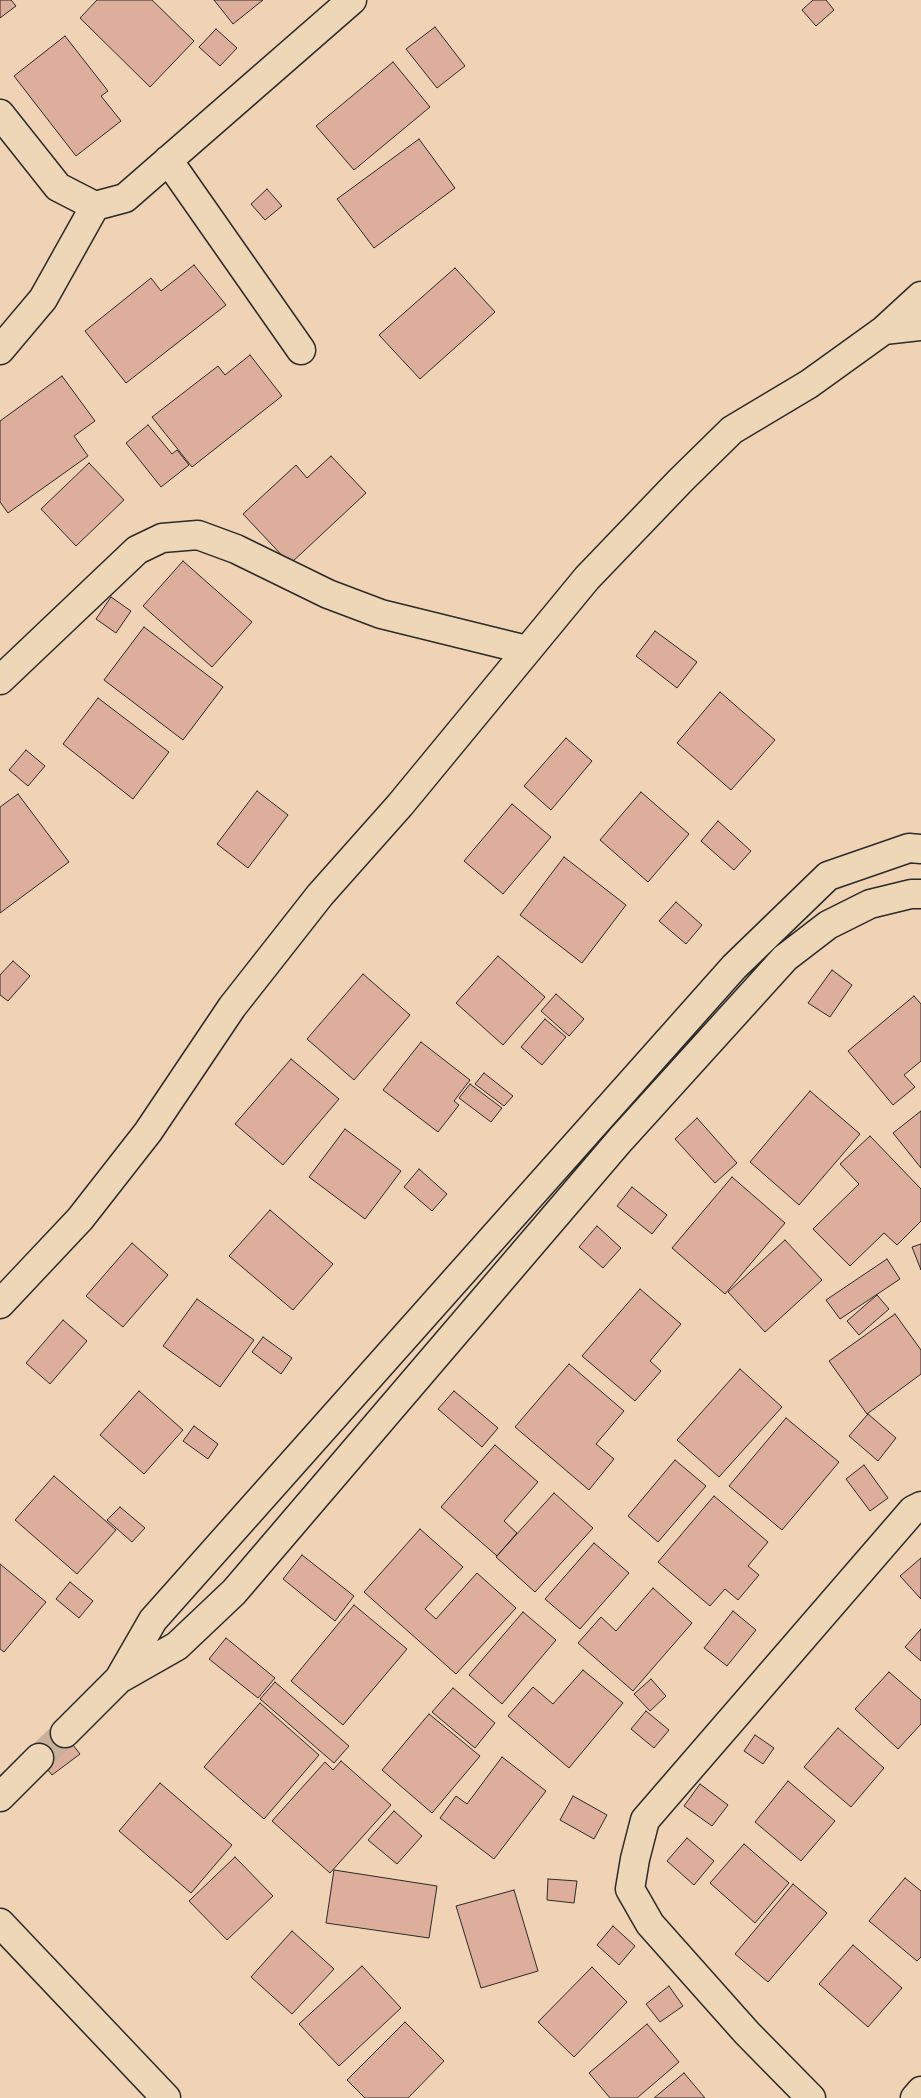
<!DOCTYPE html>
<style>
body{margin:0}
canvas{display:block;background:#f0d3b4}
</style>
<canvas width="921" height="2098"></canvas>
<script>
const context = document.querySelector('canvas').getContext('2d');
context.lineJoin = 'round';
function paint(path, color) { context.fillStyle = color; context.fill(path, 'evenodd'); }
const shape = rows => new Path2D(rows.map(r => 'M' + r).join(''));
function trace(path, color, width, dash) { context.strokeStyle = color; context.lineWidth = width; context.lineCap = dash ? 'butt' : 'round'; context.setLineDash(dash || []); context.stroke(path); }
const building = shape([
 [0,0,11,0,16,6,0,18,0,0],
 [97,0,152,0,194,41,150,87,80,18,97,0],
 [214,0,263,0,233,24,214,0],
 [813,0,826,0,834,10,816,26,802,10,813,0],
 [435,27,465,66,437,88,406,49,435,27],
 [216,29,237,48,220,66,199,47,216,29],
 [65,36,108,91,101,96,121,121,76,156,14,76,65,36],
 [393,62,430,107,354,170,316,126,393,62],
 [419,139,455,188,374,248,337,199,419,139],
 [267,189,282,206,265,220,251,204,267,189],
 [194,265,226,305,126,383,85,331,151,278,161,291,194,265],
 [455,268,495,312,420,379,379,335,455,268],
 [250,355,282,396,192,467,152,417,218,366,225,375,250,355],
 [62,376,95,421,74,436,88,456,8,513,0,502,0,421,62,376],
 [148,425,172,454,177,450,189,465,161,487,126,443,148,425],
 [331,456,366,493,290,564,243,514,296,465,307,478,331,456],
 [89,463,124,500,76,546,41,509,89,463],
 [183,561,252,622,212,667,143,606,183,561],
 [111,597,131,611,116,633,96,619,111,597],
 [144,627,223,687,183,740,104,680,144,627],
 [655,631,697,662,677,688,636,656,655,631],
 [720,692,775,740,731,790,677,743,720,692],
 [98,698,169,752,133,799,63,744,98,698],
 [566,738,592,761,551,810,524,786,566,738],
 [26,750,45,766,28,786,9,770,26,750],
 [257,791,288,815,248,868,217,844,257,791],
 [641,792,689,834,648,882,600,840,641,792],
 [18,794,69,862,0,913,0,807,18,794],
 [512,804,551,837,503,894,464,861,512,804],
 [718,821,751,851,734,870,701,841,718,821],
 [564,857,626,905,582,963,520,915,564,857],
 [676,902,702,925,686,944,659,921,676,902],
 [498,956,545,997,503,1045,456,1003,498,956],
 [13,961,30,976,8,1001,0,995,0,975,13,961],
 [832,970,852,985,830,1017,808,1003,832,970],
 [363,974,410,1015,354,1080,307,1039,363,974],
 [556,994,584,1019,569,1036,541,1011,556,994],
 [914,996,921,1004,921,1061,904,1075,915,1087,893,1105,848,1051,914,996],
 [545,1019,566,1037,542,1065,521,1047,545,1019],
 [421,1042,470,1080,454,1101,459,1105,438,1132,383,1090,421,1042],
 [291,1059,339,1099,283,1165,235,1124,291,1059],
 [484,1073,513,1096,504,1106,475,1084,484,1073],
 [470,1084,502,1108,491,1122,459,1098,470,1084],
 [810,1091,860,1134,799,1205,750,1162,810,1091],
 [921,1111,921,1168,893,1133,921,1111],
 [697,1118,737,1163,715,1183,675,1139,697,1118],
 [345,1129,401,1171,365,1219,309,1177,345,1129],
 [870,1136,921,1189,921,1221,897,1245,884,1233,850,1266,813,1229,859,1184,840,1164,870,1136],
 [419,1169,447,1194,432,1211,404,1187,419,1169],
 [732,1177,785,1223,725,1294,672,1248,732,1177],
 [632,1187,667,1215,652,1234,617,1206,632,1187],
 [270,1210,333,1264,293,1310,229,1256,270,1210],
 [597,1226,621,1248,603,1268,579,1247,597,1226],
 [785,1240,822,1280,765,1332,728,1292,785,1240],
 [132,1243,168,1275,123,1327,86,1296,132,1243],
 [921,1244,921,1270,912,1247,921,1244],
 [887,1259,900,1279,840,1319,826,1300,887,1259],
 [640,1289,681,1324,650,1361,661,1371,635,1401,582,1356,640,1289],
 [877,1295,889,1309,859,1335,847,1321,877,1295],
 [197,1299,254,1340,220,1387,163,1346,197,1299],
 [895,1314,921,1350,921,1374,867,1414,829,1361,895,1314],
 [63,1320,87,1341,50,1384,26,1363,63,1320],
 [263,1337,292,1358,281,1374,252,1352,263,1337],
 [569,1364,624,1411,596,1444,614,1459,589,1490,515,1427,569,1364],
 [740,1369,782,1407,719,1477,677,1440,740,1369],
 [139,1391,183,1430,144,1474,100,1435,139,1391],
 [454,1391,498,1428,482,1447,438,1409,454,1391],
 [868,1414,896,1438,878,1461,849,1436,868,1414],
 [786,1418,839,1462,782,1530,729,1486,786,1418],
 [194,1426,218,1444,208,1459,183,1441,194,1426],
 [495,1445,538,1482,504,1521,517,1533,497,1556,441,1507,495,1445],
 [675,1460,706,1486,658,1542,628,1516,675,1460],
 [864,1465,888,1498,870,1511,846,1479,864,1465],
 [54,1476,116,1530,77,1574,15,1520,54,1476],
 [554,1493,593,1528,535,1592,496,1557,554,1493],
 [714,1496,768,1542,748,1566,759,1575,738,1600,725,1589,710,1606,658,1562,714,1496],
 [120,1507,145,1528,132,1542,107,1520,120,1507],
 [420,1529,463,1567,425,1609,436,1619,477,1573,516,1608,456,1674,364,1592,420,1529],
 [594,1543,629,1573,580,1629,545,1599,594,1543],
 [302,1555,354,1596,335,1621,283,1579,302,1555],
 [921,1558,921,1599,900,1576,921,1558],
 [0,1564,46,1602,4,1652,0,1649,0,1564],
 [70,1582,93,1601,79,1618,56,1599,70,1582],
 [653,1588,692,1623,633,1691,578,1643,601,1617,616,1631,653,1588],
 [354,1605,407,1649,343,1725,291,1681,354,1605],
 [733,1611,756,1630,727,1666,704,1648,733,1611],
 [523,1612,556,1640,502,1704,469,1675,523,1612],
 [921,1629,921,1661,905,1647,921,1629],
 [226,1638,275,1678,258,1698,209,1659,226,1638],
 [583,1670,623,1703,569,1768,508,1716,533,1687,553,1704,583,1670],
 [889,1672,921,1700,921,1724,898,1749,855,1709,889,1672],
 [651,1679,666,1696,650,1711,634,1694,651,1679],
 [275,1682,349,1746,334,1763,260,1699,275,1682],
 [453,1688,495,1723,475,1748,432,1712,453,1688],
 [260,1703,319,1755,264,1819,204,1767,260,1703],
 [646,1711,669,1730,654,1748,631,1729,646,1711],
 [429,1714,480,1756,432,1813,382,1770,429,1714],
 [60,1728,80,1754,52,1775,32,1750,60,1728],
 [838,1728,884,1768,851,1807,804,1767,838,1728],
 [755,1735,774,1748,763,1764,744,1751,755,1735],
 [502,1757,546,1791,494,1859,440,1818,456,1796,467,1804,502,1757],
 [341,1761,391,1805,330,1873,272,1821,325,1762,333,1770,341,1761],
 [788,1781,835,1821,801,1861,755,1822,788,1781],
 [160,1783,232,1845,191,1893,119,1831,160,1783],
 [700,1784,728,1805,712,1826,684,1806,700,1784],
 [573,1796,607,1815,594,1839,560,1820,573,1796],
 [394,1811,422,1836,397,1864,368,1840,394,1811],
 [687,1838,714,1861,694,1885,667,1861,687,1838],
 [744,1844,789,1883,755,1923,710,1883,744,1844],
 [235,1857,273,1896,227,1940,189,1901,235,1857],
 [334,1870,437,1886,429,1938,326,1923,334,1870],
 [905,1878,921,1891,921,1957,917,1961,869,1921,905,1878],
 [548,1879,577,1881,574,1903,547,1900,548,1879],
 [793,1884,827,1913,768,1982,735,1954,793,1884],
 [514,1890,538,1971,481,1988,456,1906,514,1890],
 [613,1926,635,1946,619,1965,597,1945,613,1926],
 [292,1931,334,1969,292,2014,251,1977,292,1931],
 [853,1945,902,1988,868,2027,819,1984,853,1945],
 [362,1966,401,2008,339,2066,299,2024,362,1966],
 [592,1967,627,2002,574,2057,538,2022,592,1967],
 [669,1986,683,2006,660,2022,646,2004,669,1986],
 [405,2022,444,2061,408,2098,365,2098,347,2080,405,2022],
 [647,2024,679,2062,637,2098,610,2098,589,2073,647,2024],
 [684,2073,705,2098,654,2098,684,2073]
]);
paint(building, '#ddae9b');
trace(building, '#2b2b2b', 1);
trace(shape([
 [39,1758,65,1733]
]), '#c9b199', 28, [28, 14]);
const street = shape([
 [0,114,58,187,95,206,125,198,352,0],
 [168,160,301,350],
 [884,330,921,326],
 [0,350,43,299,95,206],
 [0,680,137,550,162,538,198,535,236,549,328,594,381,614,527,650],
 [0,1304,80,1219,148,1132,232,1007,320,895,400,805,587,578,681,480,732,430,809,384,884,330,921,296],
 [119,1679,153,1620,734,967,828,876,909,848,921,849],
 [65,1733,119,1679,177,1646,234,1592,621,1139,785,958,828,925,870,904,911,894,921,894],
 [0,1797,39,1758],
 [0,1923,166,2098],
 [811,2098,747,2033,650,1924,630,1889,635,1859,645,1820,913,1510,921,1506],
 [915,2098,921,2091]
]);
trace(street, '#2b2b2b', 31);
trace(street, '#edd7b6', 28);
</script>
